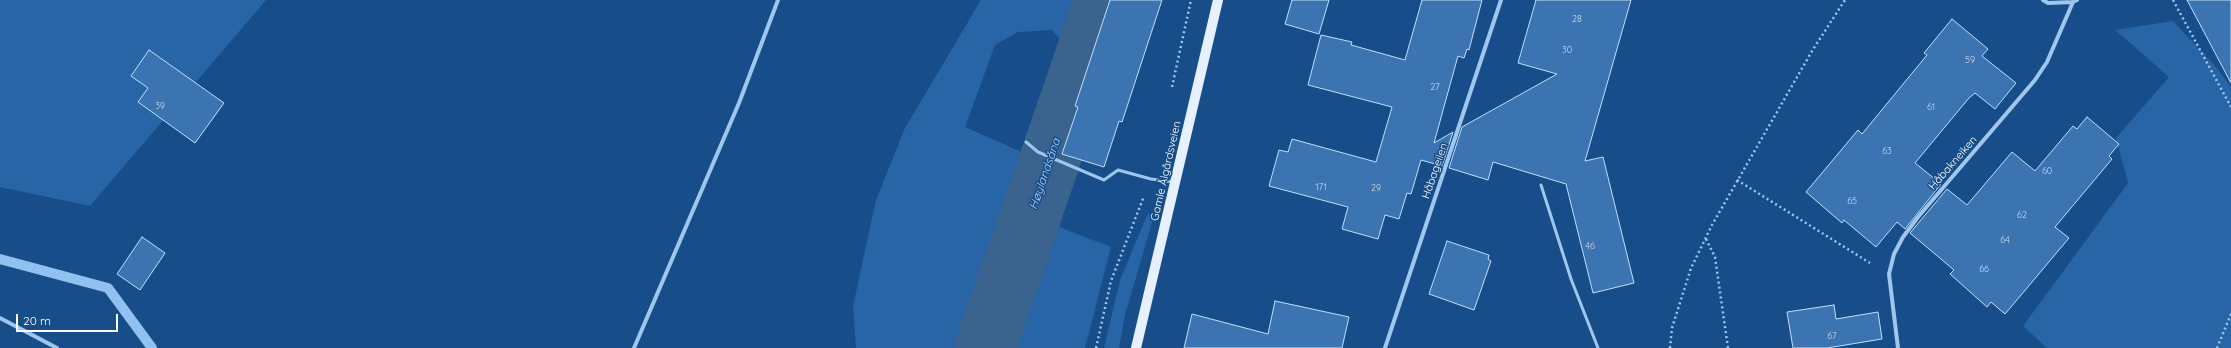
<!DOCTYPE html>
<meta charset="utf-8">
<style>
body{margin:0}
#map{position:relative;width:2231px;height:348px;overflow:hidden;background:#174d88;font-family:Quicksand,sans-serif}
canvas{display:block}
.scale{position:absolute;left:16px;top:314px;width:102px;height:18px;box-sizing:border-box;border:2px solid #fff;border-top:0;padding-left:5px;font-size:12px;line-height:14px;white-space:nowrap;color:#fff;-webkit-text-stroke:3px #174d88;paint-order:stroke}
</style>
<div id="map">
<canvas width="2231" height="348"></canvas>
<div class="scale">20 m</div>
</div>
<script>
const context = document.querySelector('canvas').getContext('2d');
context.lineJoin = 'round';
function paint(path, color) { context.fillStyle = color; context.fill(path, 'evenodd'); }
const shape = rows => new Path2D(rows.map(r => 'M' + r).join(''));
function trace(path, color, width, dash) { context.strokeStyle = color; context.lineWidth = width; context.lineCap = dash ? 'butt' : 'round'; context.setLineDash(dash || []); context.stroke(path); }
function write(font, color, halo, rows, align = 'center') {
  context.font = font + ' Quicksand,sans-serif'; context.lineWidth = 3; context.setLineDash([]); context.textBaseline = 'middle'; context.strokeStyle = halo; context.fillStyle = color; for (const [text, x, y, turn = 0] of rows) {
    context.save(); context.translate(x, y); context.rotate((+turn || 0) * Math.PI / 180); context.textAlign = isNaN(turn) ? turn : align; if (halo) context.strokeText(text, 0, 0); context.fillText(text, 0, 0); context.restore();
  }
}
paint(shape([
 [0,0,266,0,90,206,0,187],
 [981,0,1101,0,1087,42,1070,52,1052,30,1018,32,995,45,965,127,1031,156,1065,176,1054,225,1111,247,1085,348,856,348,853,306,876,200,905,128],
 [2173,21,2216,67,2231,87,2231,348,2047,348,2023,326,2128,183,2116,138,2169,77,2115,30],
 [1148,213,1153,219,1125,315,1119,348,1104,348,1120,280]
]), '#2765a6');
trace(shape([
 [0,259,108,288,152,348]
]), '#91c1f1', 10);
trace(shape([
 [985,348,1105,0]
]), '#3a638e', 61);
const building = shape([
 [1110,0,1162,0,1122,122,1119,121,1104,167,1062,154,1078,107,1075,106,1110,0],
 [1292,0,1329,0,1319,34,1285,24,1292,0],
 [1422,0,1482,0,1469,50,1467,49,1464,58,1458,56,1434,143,1453,132,1442,166,1421,160,1411,194,1407,193,1399,219,1385,215,1378,239,1342,229,1348,207,1269,186,1279,150,1288,152,1292,139,1376,162,1392,107,1308,85,1321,35,1352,42,1351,45,1405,60,1422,0],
 [1536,0,1631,0,1585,161,1603,157,1634,283,1593,293,1566,184,1493,162,1488,180,1449,168,1462,127,1557,74,1518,63,1536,0],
 [2187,0,2231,0,2231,83,2187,0],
 [1952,19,1988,49,1982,56,2016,83,1995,109,1975,93,1969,98,1915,163,1941,184,1905,229,1897,222,1876,247,1844,220,1842,223,1806,192,1858,130,1862,134,1927,55,1924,53,1952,19],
 [149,50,224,103,195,143,138,102,148,88,131,76,149,50],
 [2087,117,2119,144,2109,156,2112,159,2055,227,2069,238,2027,288,2005,314,1991,302,1987,307,1950,274,1954,270,1910,233,1947,189,1967,205,2012,152,2035,171,2073,126,2077,129,2087,117],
 [142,237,165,253,140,290,117,274,142,237],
 [1447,241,1489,255,1488,259,1491,261,1474,310,1429,294,1447,241],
 [1275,301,1349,317,1342,348,1184,348,1192,314,1268,334,1275,301],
 [1834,305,1836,319,1878,312,1882,339,1827,348,1793,348,1787,312,1834,305]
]);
paint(building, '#3b74b0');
trace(building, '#c4dffa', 1);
trace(shape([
 [2173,0,2231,107],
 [1172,87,1191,0],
 [1737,180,1870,263],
 [1706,239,1715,257,1728,348],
 [1096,348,1111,281,1144,196],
 [1670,348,1672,328,1691,268,1712,225,1812,51,1845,0],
 [2217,348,2231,314]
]), '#9fc6ee', 2.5, [2, 3]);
trace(shape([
 [1026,142,1038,152,1104,180,1118,170,1151,179,1174,182],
 [1541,185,1571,279,1598,348]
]), '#9fc6ee', 3);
trace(shape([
 [2043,0,2048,3,2073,2],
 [0,318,57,348],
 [634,348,739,103,778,0],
 [1385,348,1501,0],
 [1898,348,1889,274,1894,254,1903,237,1918,217,2035,80,2047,62,2073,2,2077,0]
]), '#9fc6ee', 4);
trace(shape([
 [1136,348,1218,0]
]), '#e6f0ff', 10);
write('9px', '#cedceb', null, [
 ["28",1577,19],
 ["30",1567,50],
 ["59",1970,60],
 ["27",1435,87],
 ["39",160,106],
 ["61",1931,107],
 ["63",1887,151],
 ["60",2047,171],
 ["171",1321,187],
 ["29",1376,188],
 ["65",1852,201],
 ["62",2022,215],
 ["64",2005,240],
 ["46",1590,246],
 ["66",1984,269],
 ["67",1832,336]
]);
write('11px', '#fff', '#174d88', [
 ["Håbakneiken",1953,163,-49],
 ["Gamle Ålgårdsveien",1166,171,-77],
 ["Håbageilen",1435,171,-71]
]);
write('italic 12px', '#aad0f5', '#174d88', [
 ["Høylandsåna",1045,174,-71]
]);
</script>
